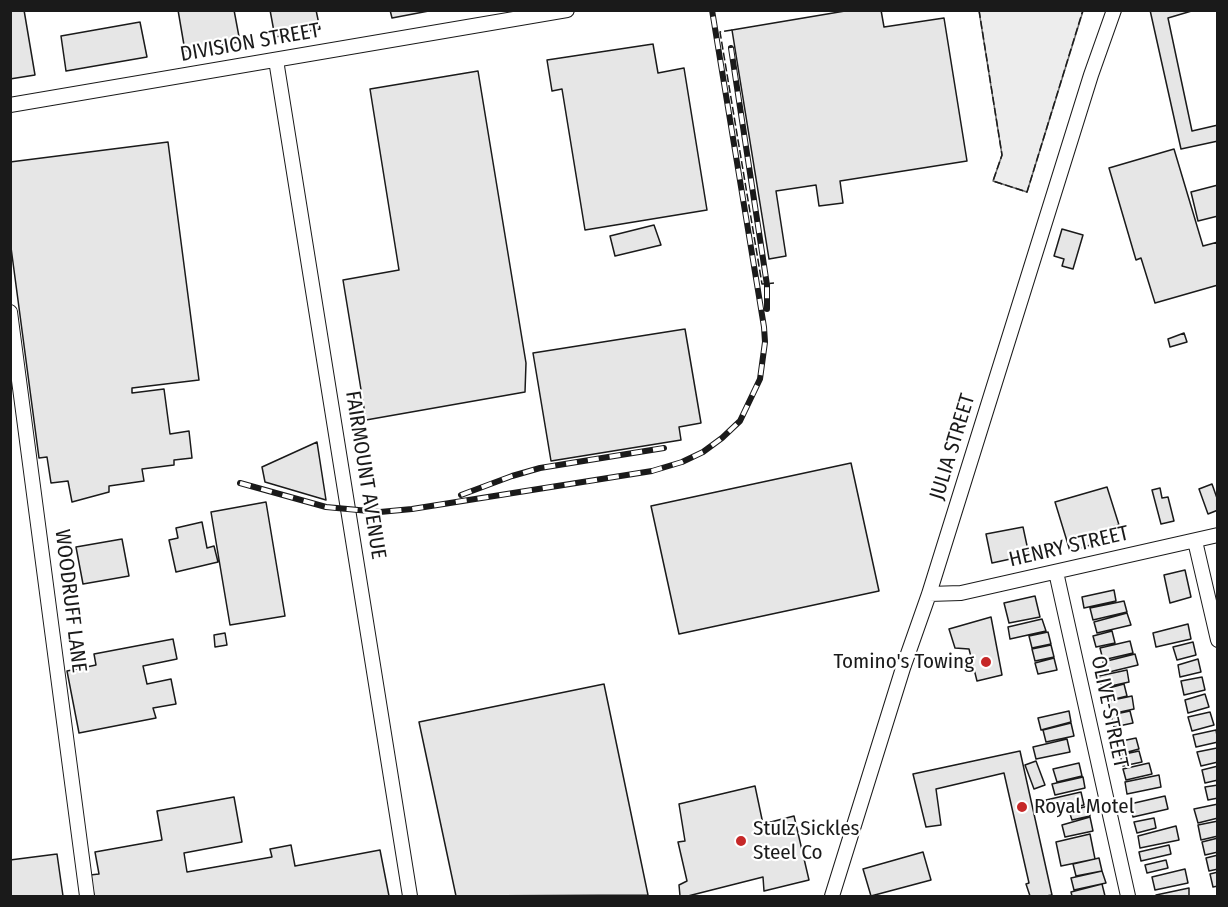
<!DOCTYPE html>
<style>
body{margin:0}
#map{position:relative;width:1228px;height:907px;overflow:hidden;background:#fff;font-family:"Fira Sans Condensed",sans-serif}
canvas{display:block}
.frame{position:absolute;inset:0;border:12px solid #1a1a1a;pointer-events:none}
</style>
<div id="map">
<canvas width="1228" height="907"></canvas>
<div class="frame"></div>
</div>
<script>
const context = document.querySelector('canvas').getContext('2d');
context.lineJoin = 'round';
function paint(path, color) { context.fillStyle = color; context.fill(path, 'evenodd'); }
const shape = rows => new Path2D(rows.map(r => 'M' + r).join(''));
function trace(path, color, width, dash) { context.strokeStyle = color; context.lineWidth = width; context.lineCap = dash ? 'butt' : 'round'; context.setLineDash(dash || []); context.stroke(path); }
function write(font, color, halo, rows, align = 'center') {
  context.font = font + ' "Fira Sans Condensed",sans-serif'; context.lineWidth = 4.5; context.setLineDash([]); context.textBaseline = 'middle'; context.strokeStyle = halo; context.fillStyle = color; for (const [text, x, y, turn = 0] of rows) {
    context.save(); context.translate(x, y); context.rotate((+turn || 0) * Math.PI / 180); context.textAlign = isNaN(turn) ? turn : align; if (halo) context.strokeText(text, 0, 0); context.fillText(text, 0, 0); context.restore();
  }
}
const parking = shape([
 [979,11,1083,11,1027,192,993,181,1002,155,979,11]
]);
paint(parking, '#ededed');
trace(parking, '#6a6a6a', 1.5);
const building = shape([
 [10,10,24,10,35,75,10,79,10,10],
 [178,10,234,10,240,42,185,51,178,10],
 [270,10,316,10,320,29,275,37,270,10],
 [390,10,434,10,392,18,390,10],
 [851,10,881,10,884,27,944,18,967,161,840,181,843,203,819,206,816,185,776,191,786,256,769,259,732,30,851,10],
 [1150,10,1195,10,1168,18,1192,131,1218,125,1218,141,1181,149,1150,10],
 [140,22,147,57,66,71,61,36,140,22],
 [653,44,658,73,684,68,707,210,585,230,562,89,552,91,547,60,653,44],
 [478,71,526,363,525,392,366,420,343,280,399,270,370,89,478,71],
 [168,142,199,380,132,388,132,393,164,389,170,434,189,431,192,458,174,460,174,465,142,469,144,481,109,486,109,492,72,502,68,481,51,483,47,457,39,458,10,240,10,162,168,142],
 [1174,149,1203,246,1218,242,1218,285,1155,303,1141,258,1136,260,1109,168,1174,149],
 [1218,185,1218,216,1198,221,1191,192,1218,185],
 [654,225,661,245,615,256,610,236,654,225],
 [1062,229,1083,235,1073,269,1062,266,1064,259,1054,256,1062,229],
 [685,329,701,423,679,427,681,440,551,461,533,353,685,329],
 [1184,333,1187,342,1170,347,1168,339,1184,333],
 [317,442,326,500,265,482,262,467,317,442],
 [851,463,879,591,679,634,651,506,851,463],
 [1212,484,1218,501,1218,510,1208,514,1199,489,1212,484],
 [1107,487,1119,525,1101,530,1104,541,1070,551,1055,502,1107,487],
 [1160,488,1162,498,1168,497,1174,521,1161,524,1152,490,1160,488],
 [266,502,285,616,230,625,211,512,266,502],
 [202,522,207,548,214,546,218,562,176,572,169,540,178,538,176,528,202,522],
 [1023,527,1029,555,992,563,986,534,1023,527],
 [122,539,129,576,83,584,76,547,122,539],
 [1185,570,1191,597,1170,603,1164,575,1185,570],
 [1114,590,1116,601,1084,608,1082,597,1114,590],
 [1035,596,1040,617,1009,623,1004,603,1035,596],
 [1124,601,1127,612,1093,620,1090,608,1124,601],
 [1127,613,1131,625,1097,633,1094,622,1127,613],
 [991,617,1002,675,977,681,969,649,955,648,949,629,991,617],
 [1042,619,1046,631,1010,639,1008,627,1042,619],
 [1188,624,1191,639,1156,647,1153,633,1188,624],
 [1112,631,1115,643,1096,647,1093,636,1112,631],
 [1048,632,1051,644,1032,648,1029,636,1048,632],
 [225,633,227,645,215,647,214,635,225,633],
 [173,639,177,659,143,666,147,684,171,679,176,704,153,708,156,718,79,733,67,671,96,665,94,654,173,639],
 [1130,641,1133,653,1103,660,1100,648,1130,641],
 [1193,642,1196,655,1177,660,1173,647,1193,642],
 [1051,645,1054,657,1035,661,1032,649,1051,645],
 [1135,654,1138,665,1105,673,1103,662,1135,654],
 [1054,658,1057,670,1038,674,1035,663,1054,658],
 [1198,659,1201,672,1180,677,1178,665,1198,659],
 [1127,670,1129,682,1102,688,1099,676,1127,670],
 [1202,677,1205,690,1184,695,1181,681,1202,677],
 [604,684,648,895,456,896,419,722,604,684],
 [1124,684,1127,696,1107,701,1105,689,1124,684],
 [1205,694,1209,707,1188,713,1185,700,1205,694],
 [1132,696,1134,709,1111,714,1108,701,1132,696],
 [1069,711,1071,722,1041,730,1038,718,1069,711],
 [1130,711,1133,723,1114,727,1111,715,1130,711],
 [1210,712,1214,725,1192,731,1188,717,1210,712],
 [1071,723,1074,736,1046,742,1043,730,1071,723],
 [1216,730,1218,742,1196,747,1193,735,1216,730],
 [1136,738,1139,749,1120,754,1117,742,1136,738],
 [1067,739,1070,752,1036,759,1033,747,1067,739],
 [1217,748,1218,762,1201,766,1197,752,1217,748],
 [1020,751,1052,895,1046,896,1030,896,1026,884,1029,883,1004,773,936,789,941,825,926,827,913,774,1020,751],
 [1139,751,1142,762,1123,766,1120,755,1139,751],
 [1036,761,1045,785,1034,789,1025,765,1036,761],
 [1079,763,1082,776,1057,782,1053,769,1079,763],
 [1149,763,1152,774,1126,780,1123,769,1149,763],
 [1218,766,1218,780,1205,783,1202,770,1218,766],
 [1159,775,1161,787,1127,794,1125,782,1159,775],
 [1083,777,1085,788,1055,795,1052,784,1083,777],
 [1218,785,1218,798,1208,800,1205,787,1218,785],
 [755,786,763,824,794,816,809,880,764,891,763,877,688,896,680,896,679,885,687,881,678,842,685,841,679,804,755,786],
 [1081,792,1084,805,1049,813,1046,800,1081,792],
 [1165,796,1168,809,1133,817,1130,804,1165,796],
 [234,797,242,842,184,853,187,872,272,857,270,849,291,845,295,866,380,850,389,896,94,896,90,875,99,874,95,852,162,840,157,811,234,797],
 [1218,804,1218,818,1198,823,1194,809,1218,804],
 [1088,806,1090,816,1072,820,1069,811,1088,806],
 [1090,817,1093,831,1065,837,1062,825,1090,817],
 [1154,818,1156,828,1137,833,1134,822,1154,818],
 [1218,821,1218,836,1201,840,1198,825,1218,821],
 [1176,826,1179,840,1140,848,1138,836,1176,826],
 [1090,834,1095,859,1061,866,1056,842,1090,834],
 [1218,838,1218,852,1205,855,1202,842,1218,838],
 [1169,845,1171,854,1141,861,1139,852,1169,845],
 [923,852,931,880,871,896,863,869,923,852],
 [57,854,63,896,10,896,10,860,57,854],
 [1218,855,1218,869,1209,871,1206,858,1218,855],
 [1099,858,1102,871,1076,876,1073,864,1099,858],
 [1166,860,1168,868,1147,873,1145,865,1166,860],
 [1185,869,1188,883,1155,890,1152,877,1185,869],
 [1102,871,1106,883,1074,890,1071,878,1102,871],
 [1218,872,1218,886,1213,887,1210,874,1218,872],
 [1102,884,1105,896,1072,896,1071,892,1102,884],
 [1189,888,1189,896,1157,896,1156,895,1189,888]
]);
paint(building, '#e6e6e6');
trace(building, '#1a1a1a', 1.5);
const minor = shape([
 [276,60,410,896],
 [10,105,567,10],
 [10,312,87,896],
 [1195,541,1218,640],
 [1056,572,1128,896],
 [929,594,961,593,1218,535],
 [832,896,903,668,929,594,1091,75,1114,10]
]);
trace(minor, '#1a1a1a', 16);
trace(minor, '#fff', 14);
const rail = shape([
 [731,48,767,285,767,309],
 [240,483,326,507,380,512,412,509,652,471,682,462,703,452,722,438,740,421,760,379,765,342,764,327,712,10],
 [461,495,512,476,540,468,664,448]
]);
trace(rail, '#1a1a1a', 6);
trace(rail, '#fff', 4, [11]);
trace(shape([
 [979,10,1002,155,993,181,1027,192,1083,10],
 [732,30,720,32,762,284,774,283]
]), '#1a1a1a', 1.5, [8, 3]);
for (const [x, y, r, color] of [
 [986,662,6,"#c62828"],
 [1022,807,6,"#c62828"],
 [741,841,6,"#c62828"]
]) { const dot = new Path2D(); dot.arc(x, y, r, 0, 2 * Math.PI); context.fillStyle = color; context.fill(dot); trace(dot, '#fff', 2); }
write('21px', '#1a1a1a', '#fff', [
 ["DIVISION STREET",250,43,-10],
 ["JULIA STREET",953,447,-73],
 ["FAIRMOUNT AVENUE",365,475,81],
 ["HENRY STREET",1069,547,-13],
 ["WOODRUFF LANE",70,601,83],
 ["OLIVE STREET",1109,712,78]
]);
write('21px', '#1a1a1a', '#fff', [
 ["Tomino's Towing",974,662,"right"],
 ["Royal Motel",1034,807],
 ["Stulz Sickles",753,829],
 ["Steel Co",753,853]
], 'left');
</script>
